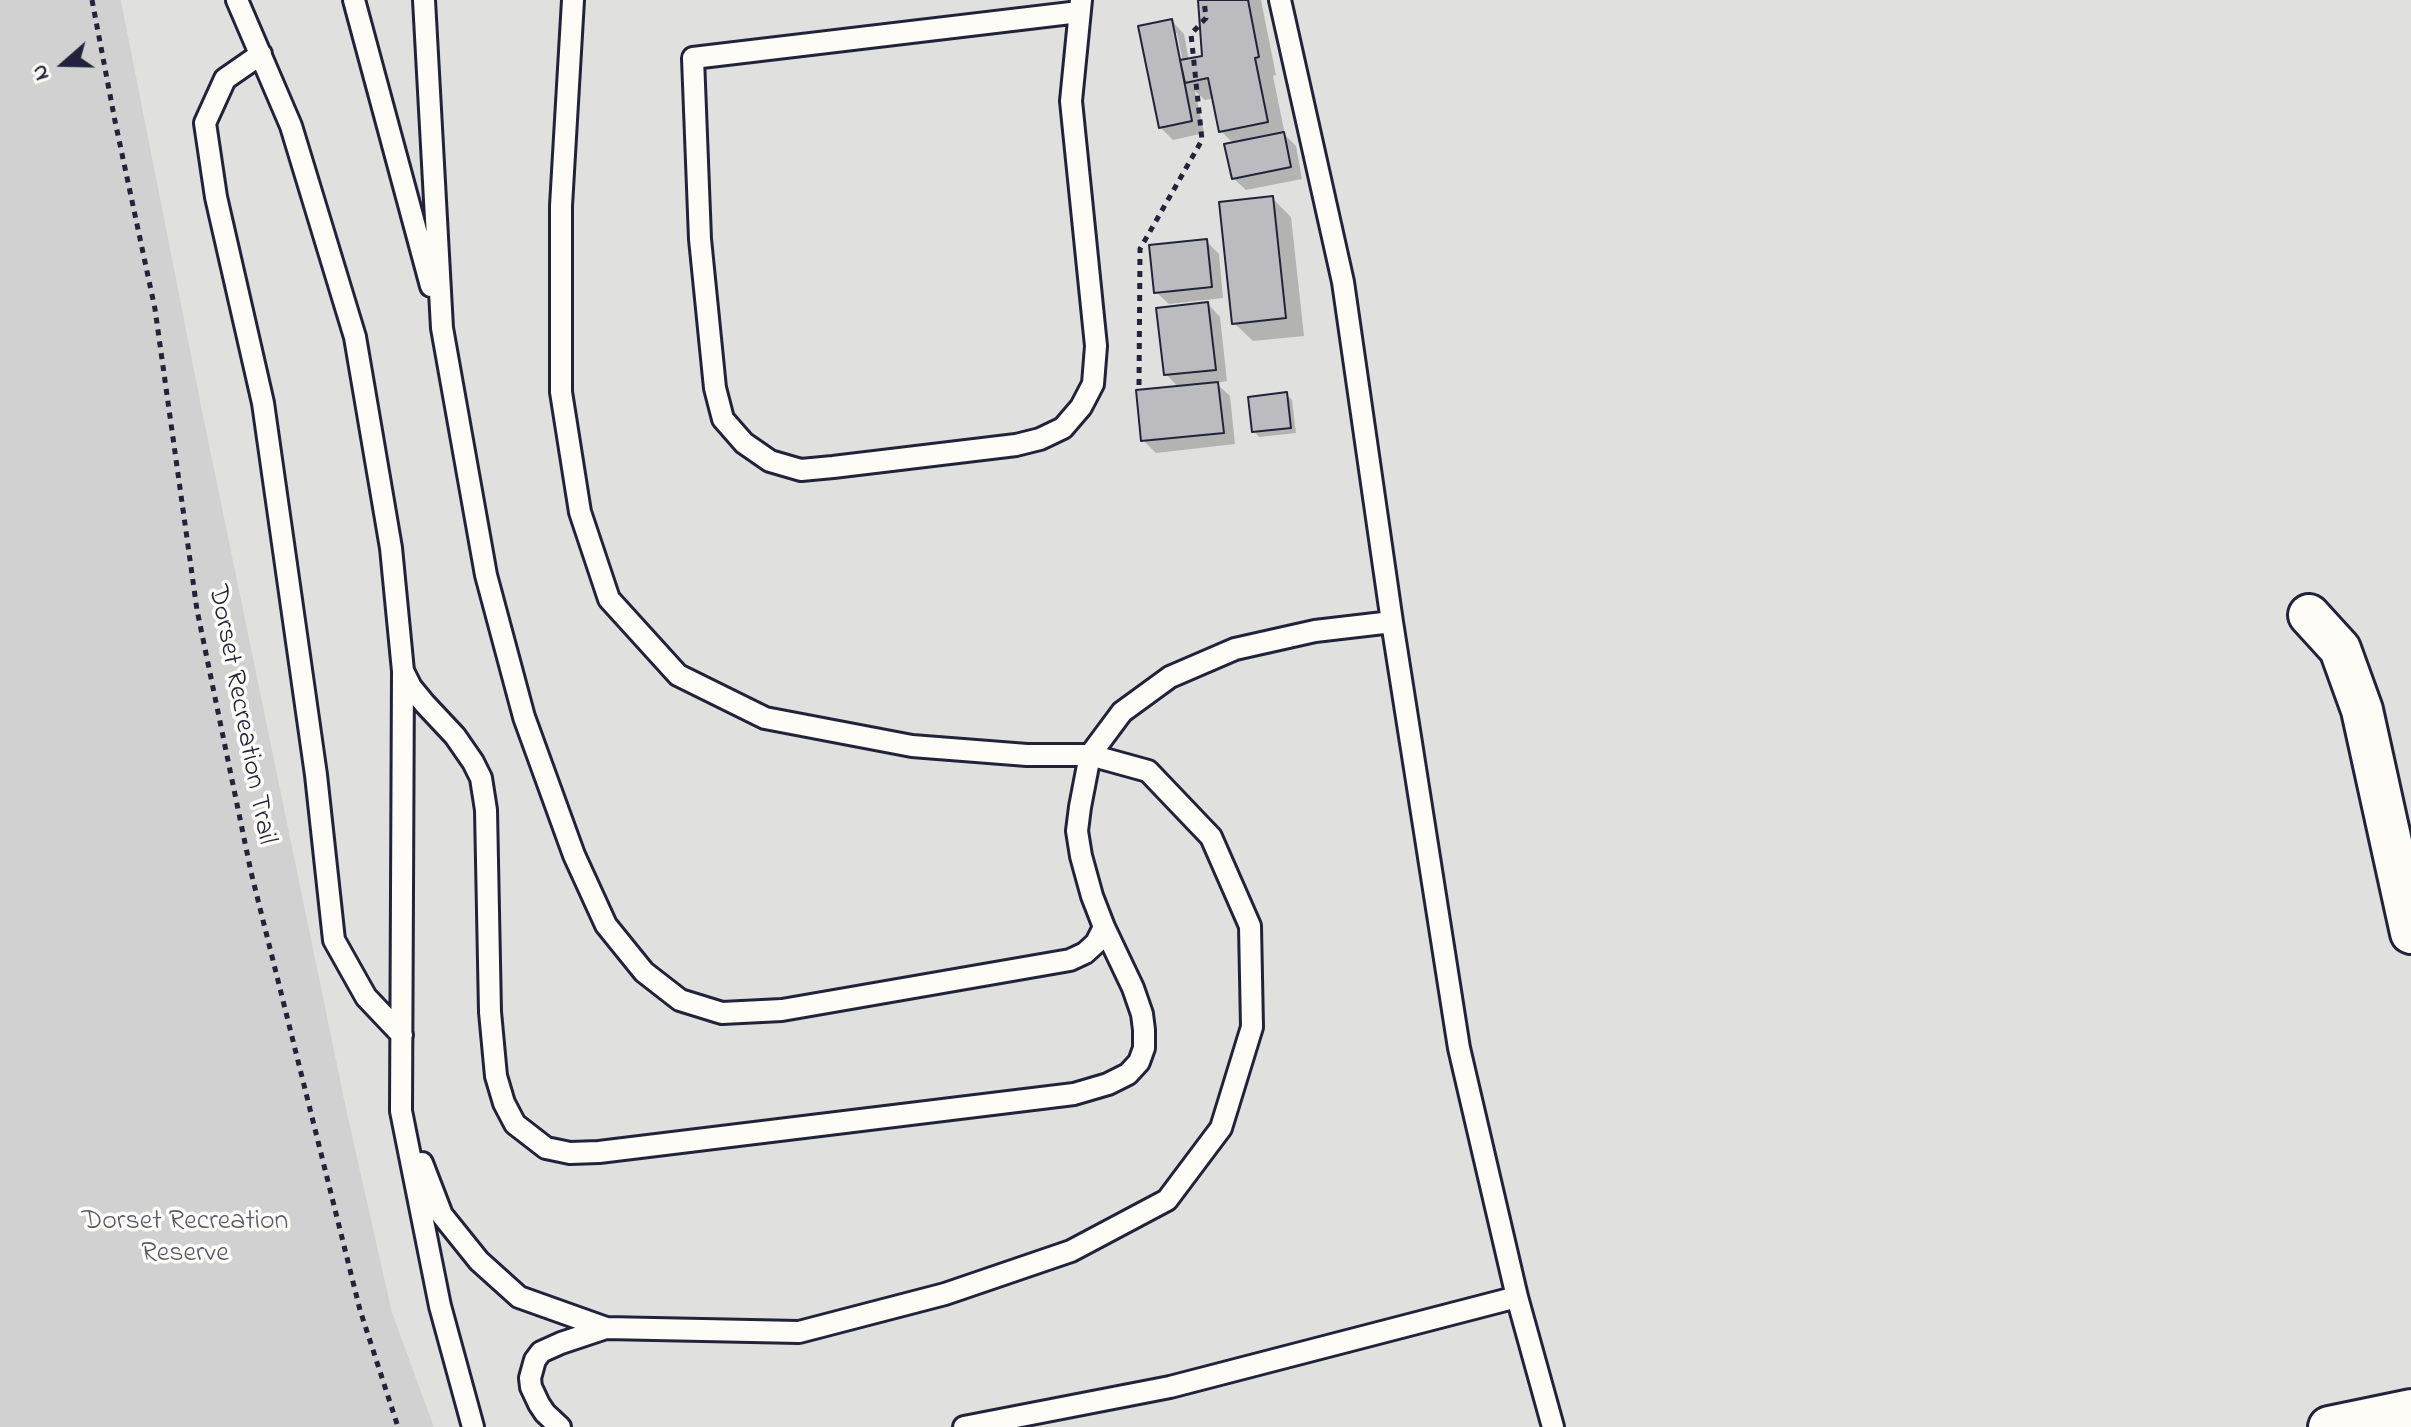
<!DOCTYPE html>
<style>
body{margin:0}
#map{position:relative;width:2411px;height:1427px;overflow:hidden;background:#f0efec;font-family:"Indie Flower",sans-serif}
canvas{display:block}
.north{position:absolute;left:24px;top:24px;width:80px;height:80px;-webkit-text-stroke:6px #fdfcf7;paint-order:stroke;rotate:250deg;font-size:22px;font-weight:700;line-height:32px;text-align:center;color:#22223b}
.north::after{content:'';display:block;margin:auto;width:28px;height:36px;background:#22223b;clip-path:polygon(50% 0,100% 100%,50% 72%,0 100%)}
</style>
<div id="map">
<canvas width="2411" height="1427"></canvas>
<div class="north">N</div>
</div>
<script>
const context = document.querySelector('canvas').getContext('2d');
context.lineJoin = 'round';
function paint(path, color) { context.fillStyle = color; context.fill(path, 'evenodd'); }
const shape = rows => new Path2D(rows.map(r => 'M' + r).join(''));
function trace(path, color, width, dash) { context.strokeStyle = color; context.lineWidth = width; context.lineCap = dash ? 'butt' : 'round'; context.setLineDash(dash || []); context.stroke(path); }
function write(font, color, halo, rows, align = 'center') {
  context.font = font + ' "Indie Flower",sans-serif'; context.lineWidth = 7; context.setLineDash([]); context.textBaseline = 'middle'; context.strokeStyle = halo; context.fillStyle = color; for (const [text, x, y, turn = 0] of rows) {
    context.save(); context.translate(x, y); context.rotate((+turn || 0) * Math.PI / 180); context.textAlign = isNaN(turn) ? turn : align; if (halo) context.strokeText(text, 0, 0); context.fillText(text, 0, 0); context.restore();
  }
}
paint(shape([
 [121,0,2411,0,2411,1427,434,1427,392,1312,346,1108,203,415]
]), '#e0e0df');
paint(shape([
 [0,0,121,0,203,415,346,1108,392,1312,434,1427,0,1427]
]), '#d2d1d1');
paint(shape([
 [1200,0,1261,0,1276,75,1273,76,1285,135,1296,146,1302,179,1246,190,1233,178,1234,144,1221,131,1215,98,1205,100,1195,91,1204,133,1173,140,1160,127,1172,21,1184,34,1189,61,1205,58],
 [1173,33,1177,33,1185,73,1181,74],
 [1272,198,1291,217,1304,336,1253,341,1234,323],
 [1206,241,1219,254,1223,298,1169,304,1156,292],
 [1208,304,1220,317,1227,381,1216,383,1230,396,1235,444,1156,453,1143,440,1179,388,1166,374],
 [1286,394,1292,400,1296,433,1259,437,1254,431]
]), '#0003');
const building = shape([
 [1198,0,1248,0,1259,57,1255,58,1268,122,1219,132,1208,78,1185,83,1180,60,1202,56,1198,0],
 [1172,19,1192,121,1159,128,1138,26,1172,19],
 [1284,132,1291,167,1232,179,1224,144,1284,132],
 [1273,196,1286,318,1232,324,1219,202,1273,196],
 [1207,239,1212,287,1154,293,1149,245,1207,239],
 [1208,302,1216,370,1164,375,1156,308,1208,302],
 [1218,382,1224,433,1141,441,1136,390,1218,382],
 [1287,392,1291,428,1252,432,1248,397,1287,392]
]);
paint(building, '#bcbcc0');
trace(building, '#22223b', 2);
const lane = shape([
 [237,0,291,126,355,337,391,548,403,671,401,1111,440,1306,473,1427],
 [354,0,431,286],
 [424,0,442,328,486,575,524,717,574,855,606,925,644,972,680,1000,722,1013,782,1010,1070,960,1085,953,1096,943,1104,927,1092,896,1081,856,1077,831,1080,807,1090,755,1122,712,1170,677,1235,649,1315,631,1392,622],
 [1280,0,1343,282,1392,622,1459,1048,1517,1297,1553,1427],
 [1079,12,693,58,700,239,715,388,723,419,744,443,770,461,801,470,833,467,1016,445,1040,439,1063,428,1081,407,1093,384,1096,346,1071,101,1081,0],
 [261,54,225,79,205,123,216,197,263,403,316,775,334,940,366,997,402,1035],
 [403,671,411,687,425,704,455,736,473,762,481,778,486,810,490,1012,496,1076,504,1103,515,1124,546,1148,570,1153,599,1152,1074,1094,1108,1084,1128,1074,1139,1062,1144,1048,1144,1030,1142,1014,1133,988,1104,927],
 [422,1163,442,1215,479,1261,519,1297,606,1328],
 [560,1427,545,1413,539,1404,531,1387,530,1378,535,1360,541,1352,561,1343,606,1328,799,1332,945,1294,1071,1251,1167,1200,1221,1128,1252,1027,1250,926,1211,837,1148,771,1090,755,1027,755,912,746,765,718,678,675,609,599,580,512,561,392,561,206,573,0],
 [964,1427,1170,1387,1517,1297]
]);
const street = shape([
 [2309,615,2340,649,2362,710,2411,933],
 [2329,1427,2411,1410]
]);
trace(lane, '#22223b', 26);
trace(street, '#22223b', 46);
trace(shape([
 [92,0,115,121,155,309,197,610,251,872,360,1310,398,1427],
 [1139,385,1140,249,1202,140,1191,34,1206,18,1204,0]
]), '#22223b', 5, [6, 6]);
trace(lane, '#fdfcf7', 20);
trace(street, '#fdfcf7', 40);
write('28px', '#22223b', '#fdfcf7', [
 ["Dorset Recreation Trail",240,715,79]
]);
write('28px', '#575768', '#fdfcf7', [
 ["Dorset Recreation",185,1223],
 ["Reserve",185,1255]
]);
</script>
